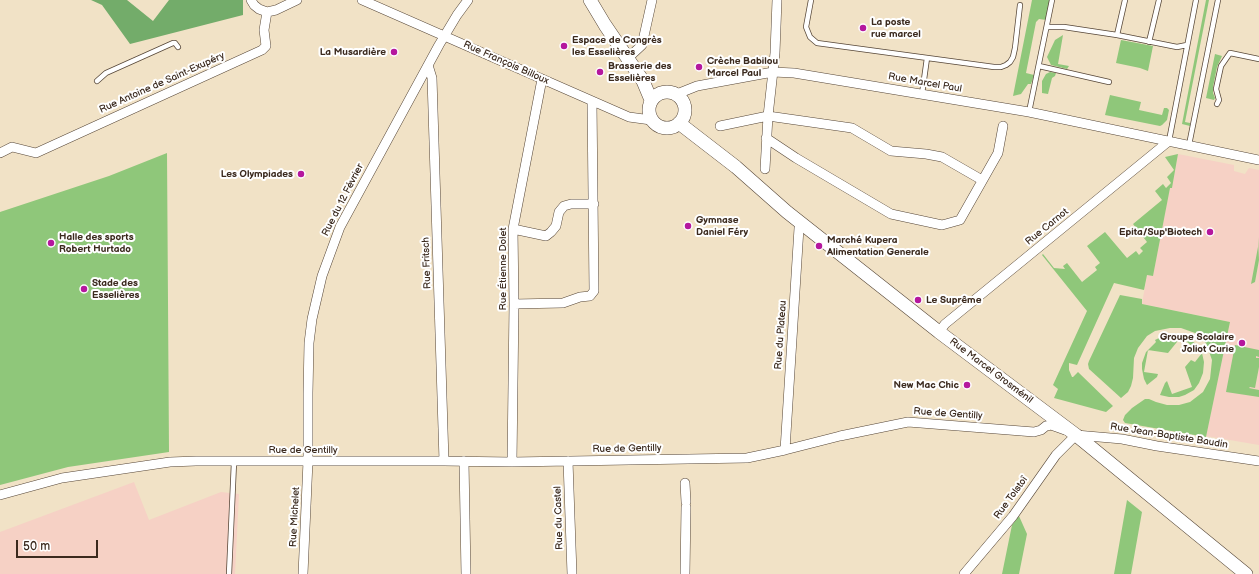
<!DOCTYPE html>
<meta charset="utf-8">
<style>
body{margin:0}
#map{position:relative;width:1259px;height:574px;overflow:hidden;background:#f1e2c6;font-family:"Balsamiq Sans",sans-serif}
canvas{display:block}
.scale{position:absolute;left:16px;top:540px;width:82px;height:18px;box-sizing:border-box;border:2px solid #3b2a1e;border-top:0;padding-left:5px;font-size:12px;line-height:14px;white-space:nowrap;color:#3b2a1e;-webkit-text-stroke:3px #fff;paint-order:stroke}
</style>
<div id="map">
<canvas width="1259" height="574"></canvas>
<div class="scale">50 m</div>
</div>
<script>
const context = document.querySelector('canvas').getContext('2d');
context.lineJoin = 'round';
function paint(path, color) { context.fillStyle = color; context.fill(path, 'evenodd'); }
const shape = rows => new Path2D(rows.map(r => 'M' + r).join(''));
function trace(path, color, width, dash) { context.strokeStyle = color; context.lineWidth = width; context.lineCap = dash ? 'butt' : 'round'; context.setLineDash(dash || []); context.stroke(path); }
function write(font, color, halo, rows, align = 'center') {
  context.font = font + ' "Balsamiq Sans",sans-serif'; context.lineWidth = 4; context.setLineDash([]); context.textBaseline = 'middle'; context.strokeStyle = halo; context.fillStyle = color; for (const [text, x, y, turn = 0] of rows) {
    context.save(); context.translate(x, y); context.rotate((+turn || 0) * Math.PI / 180); context.textAlign = isNaN(turn) ? turn : align; if (halo) context.strokeText(text, 0, 0); context.fillText(text, 0, 0); context.restore();
  }
}
paint(shape([
 [1178,154,1234,165,1234,171,1245,174,1249,168,1259,170,1259,445,1206,436,1230,322,1142,304,1147,275,1153,276,1170,187,1172,188],
 [134,482,149,520,221,492,239,494,235,574,0,574,0,532]
]), '#f6d1c5');
paint(shape([
 [1032,0,1050,0,1046,20,1039,19,1036,22,1026,73,1034,75,1031,84,1028,84,1021,94,1013,96],
 [1206,0,1209,0,1185,122,1190,123,1190,126,1182,124],
 [1063,35,1058,64,1069,66,1067,69,1051,65,1047,57,1055,40],
 [1121,40,1153,46,1148,71,1140,68,1116,63],
 [1215,54,1222,56,1217,67,1213,87,1213,93,1215,98,1214,100,1206,98],
 [1050,72,1056,73,1055,76,1052,78,1048,94,1042,93,1042,81,1046,74],
 [1110,95,1141,102,1139,110,1162,115,1164,108,1167,108,1169,110,1167,120,1162,125,1160,126,1105,115],
 [167,153,169,452,68,467,0,485,0,212,109,176],
 [1178,154,1172,188,1170,188,1153,276,1147,275,1144,290,1114,283,1077,365,1069,363,1069,370,1072,377,1073,377,1078,372,1113,406,1106,412,1054,398,1058,389,1053,385,1087,311,1042,255,1043,254,1054,268,1065,269,1063,266,1067,263,1082,282,1097,270,1095,267,1100,263,1087,246,1105,232,1127,258,1136,251,1139,255,1143,251,1140,248,1147,242,1133,224,1162,200,1155,191,1163,184,1166,188,1171,183,1167,177,1174,170,1165,157],
 [1258,237,1259,260,1255,282,1251,284,1258,247],
 [1120,295,1142,299,1142,304,1230,322,1206,437,1125,423,1123,420,1125,415,1132,408,1145,399,1149,399,1156,402,1167,405,1179,405,1190,402,1203,392,1210,379,1212,360,1206,343,1195,333,1181,328,1170,328,1155,331,1147,336,1138,348,1134,358,1133,378,1131,386,1128,392,1121,398,1089,369,1088,364,1089,361],
 [1168,336,1179,336,1189,339,1196,344,1200,349,1198,351,1181,337,1168,353,1148,350,1144,372,1158,374,1157,377,1147,385,1144,379,1142,369,1142,363,1146,352,1156,342,1155,340,1159,338],
 [1235,345,1259,350,1259,357,1256,356,1256,358,1259,358,1259,367,1255,388,1250,387,1249,388,1259,390,1259,397,1226,392],
 [1202,353,1204,362,1203,373,1199,383,1194,390,1185,395,1179,397,1169,397,1160,395,1165,383,1167,381,1172,394,1192,387,1185,367,1191,360,1195,362],
 [1127,500,1142,512,1131,574,1114,574],
 [1019,516,1027,534,1019,574,1002,574,1012,525]
]), '#8fc77a');
paint(shape([
 [91,0,127,0,153,21,169,0,243,0,243,15,130,44,102,5]
]), '#73ac6a');
const lane = shape([
 [811,0,806,27,810,37,817,43,994,67,1001,67,1006,65,1010,62,1013,57,1015,48,1020,5],
 [1047,27,1064,27,1117,35,1177,47,1187,45],
 [1117,35,1125,0],
 [1149,42,1159,0],
 [1039,66,1109,82],
 [97,81,106,73,173,43,175,43,178,47],
 [922,94,927,58],
 [1217,104,1219,100,1216,89,1221,66,1230,53,1259,59],
 [1029,112,1052,0],
 [1169,141,1196,0],
 [1189,145,1218,0],
 [229,574,234,462]
]);
const street = shape([
 [251,0,254,5,259,9,267,12],
 [362,0,629,117,651,120],
 [267,12,276,10,297,0],
 [628,58,642,45,652,0],
 [428,65,432,78,444,461],
 [677,94,697,86,773,72,794,73,1029,112,1259,160],
 [720,126,768,116,852,128,891,151,926,154,942,157,982,180],
 [766,138,796,158,891,214,942,225,960,220,998,153,1003,126],
 [0,153,12,147,36,153,262,50,266,46,264,30,267,12],
 [765,169,768,116,775,53,777,0],
 [513,229,546,236,551,232,556,226,559,212,564,206,571,204,594,204],
 [514,304,563,303,580,297,590,296,594,291,592,102],
 [939,332,945,324,1169,141],
 [1076,435,1122,439,1157,446,1259,461],
 [785,450,799,228,802,223],
 [464,461,466,574],
 [568,461,572,574],
 [512,462,514,304,513,229,542,79],
 [685,483,686,502],
 [0,495,62,478,170,462,196,461,444,461,512,462,747,458,785,450,840,436,908,422,1034,432,1041,430,1046,426,1051,425,1065,430],
 [303,574,308,461,308,393,309,343,312,319,322,276,340,227,439,45,457,15,468,0],
 [685,574,686,507],
 [964,574,1013,516,1056,455,1076,435]
]);
const secondary = shape([
 [590,0,605,25,643,81,651,100],
 '649 110a18 18 0 1 1 36 0a18 18 0 1 1-36 0Z',
 [679,123,736,167,787,212,939,332,1076,435,1246,574]
]);
trace(lane, '#564637', 6);
trace(street, '#564637', 10);
trace(secondary, '#564637', 14);
trace(lane, '#fff', 4.5);
trace(street, '#fff', 9);
trace(secondary, '#fff', 13);
for (const [x, y, r, color] of [
 [863,28,4,"#b5179e"],
 [564,46,4,"#b5179e"],
 [394,52,4,"#b5179e"],
 [699,67,4,"#b5179e"],
 [600,72,4,"#b5179e"],
 [301,174,4,"#b5179e"],
 [688,226,4,"#b5179e"],
 [1210,232,4,"#b5179e"],
 [51,243,4,"#b5179e"],
 [819,246,4,"#b5179e"],
 [84,289,4,"#b5179e"],
 [918,300,4,"#b5179e"],
 [1242,343,4,"#b5179e"],
 [967,385,4,"#b5179e"]
]) { const dot = new Path2D(); dot.arc(x, y, r, 0, 2 * Math.PI); context.fillStyle = color; context.fill(dot); trace(dot, '#fff', 1.5); }
write('bold 10px', '#3b2a1e', '#fff', [
 ["La poste",871,22],
 ["rue marcel",871,34],
 ["Espace de Congrès",572,40],
 ["les Esselières",572,52],
 ["La Musardière",386,52,"right"],
 ["Crèche Babilou",707,61],
 ["Marcel Paul",707,73],
 ["Brasserie des",608,66],
 ["Esselières",608,78],
 ["Les Olympiades",293,174,"right"],
 ["Gymnase",696,220],
 ["Daniel Féry",696,232],
 ["Epita/Sup'Biotech",1202,232,"right"],
 ["Halle des sports",59,237],
 ["Robert Hurtado",59,249],
 ["Marché Kupera",827,240],
 ["Alimentation Generale",827,252],
 ["Stade des",92,283],
 ["Esselières",92,295],
 ["Le Suprême",926,300],
 ["Groupe Scolaire",1234,337,"right"],
 ["Joliot Curie",1234,349,"right"],
 ["New Mac Chic",959,385,"right"]
], 'left');
write('10px', '#3b2a1e', '#fff', [
 ["Rue François Billoux",506,63,24],
 ["Rue Antoine de Saint-Exupéry",162,83,-24],
 ["Rue Marcel Paul",925,83,10],
 ["Rue du 12 Février",343,200,-63],
 ["Rue Carnot",1047,227,-39],
 ["Rue Fritsch",427,263,-92],
 ["Rue Étienne Dolet",503,269,-90],
 ["Rue du Plateau",781,335,-86],
 ["Rue Marcel Grosménil",991,371,37],
 ["Rue de Gentilly",948,414,4],
 ["Rue Jean-Baptiste Baudin",1169,436,9],
 ["Rue de Gentilly",627,449,-1],
 ["Rue de Gentilly",303,450],
 ["Rue Tolstoï",1011,498,-54],
 ["Rue Michelet",295,517,-87],
 ["Rue du Castel",559,518,-92]
]);
</script>
